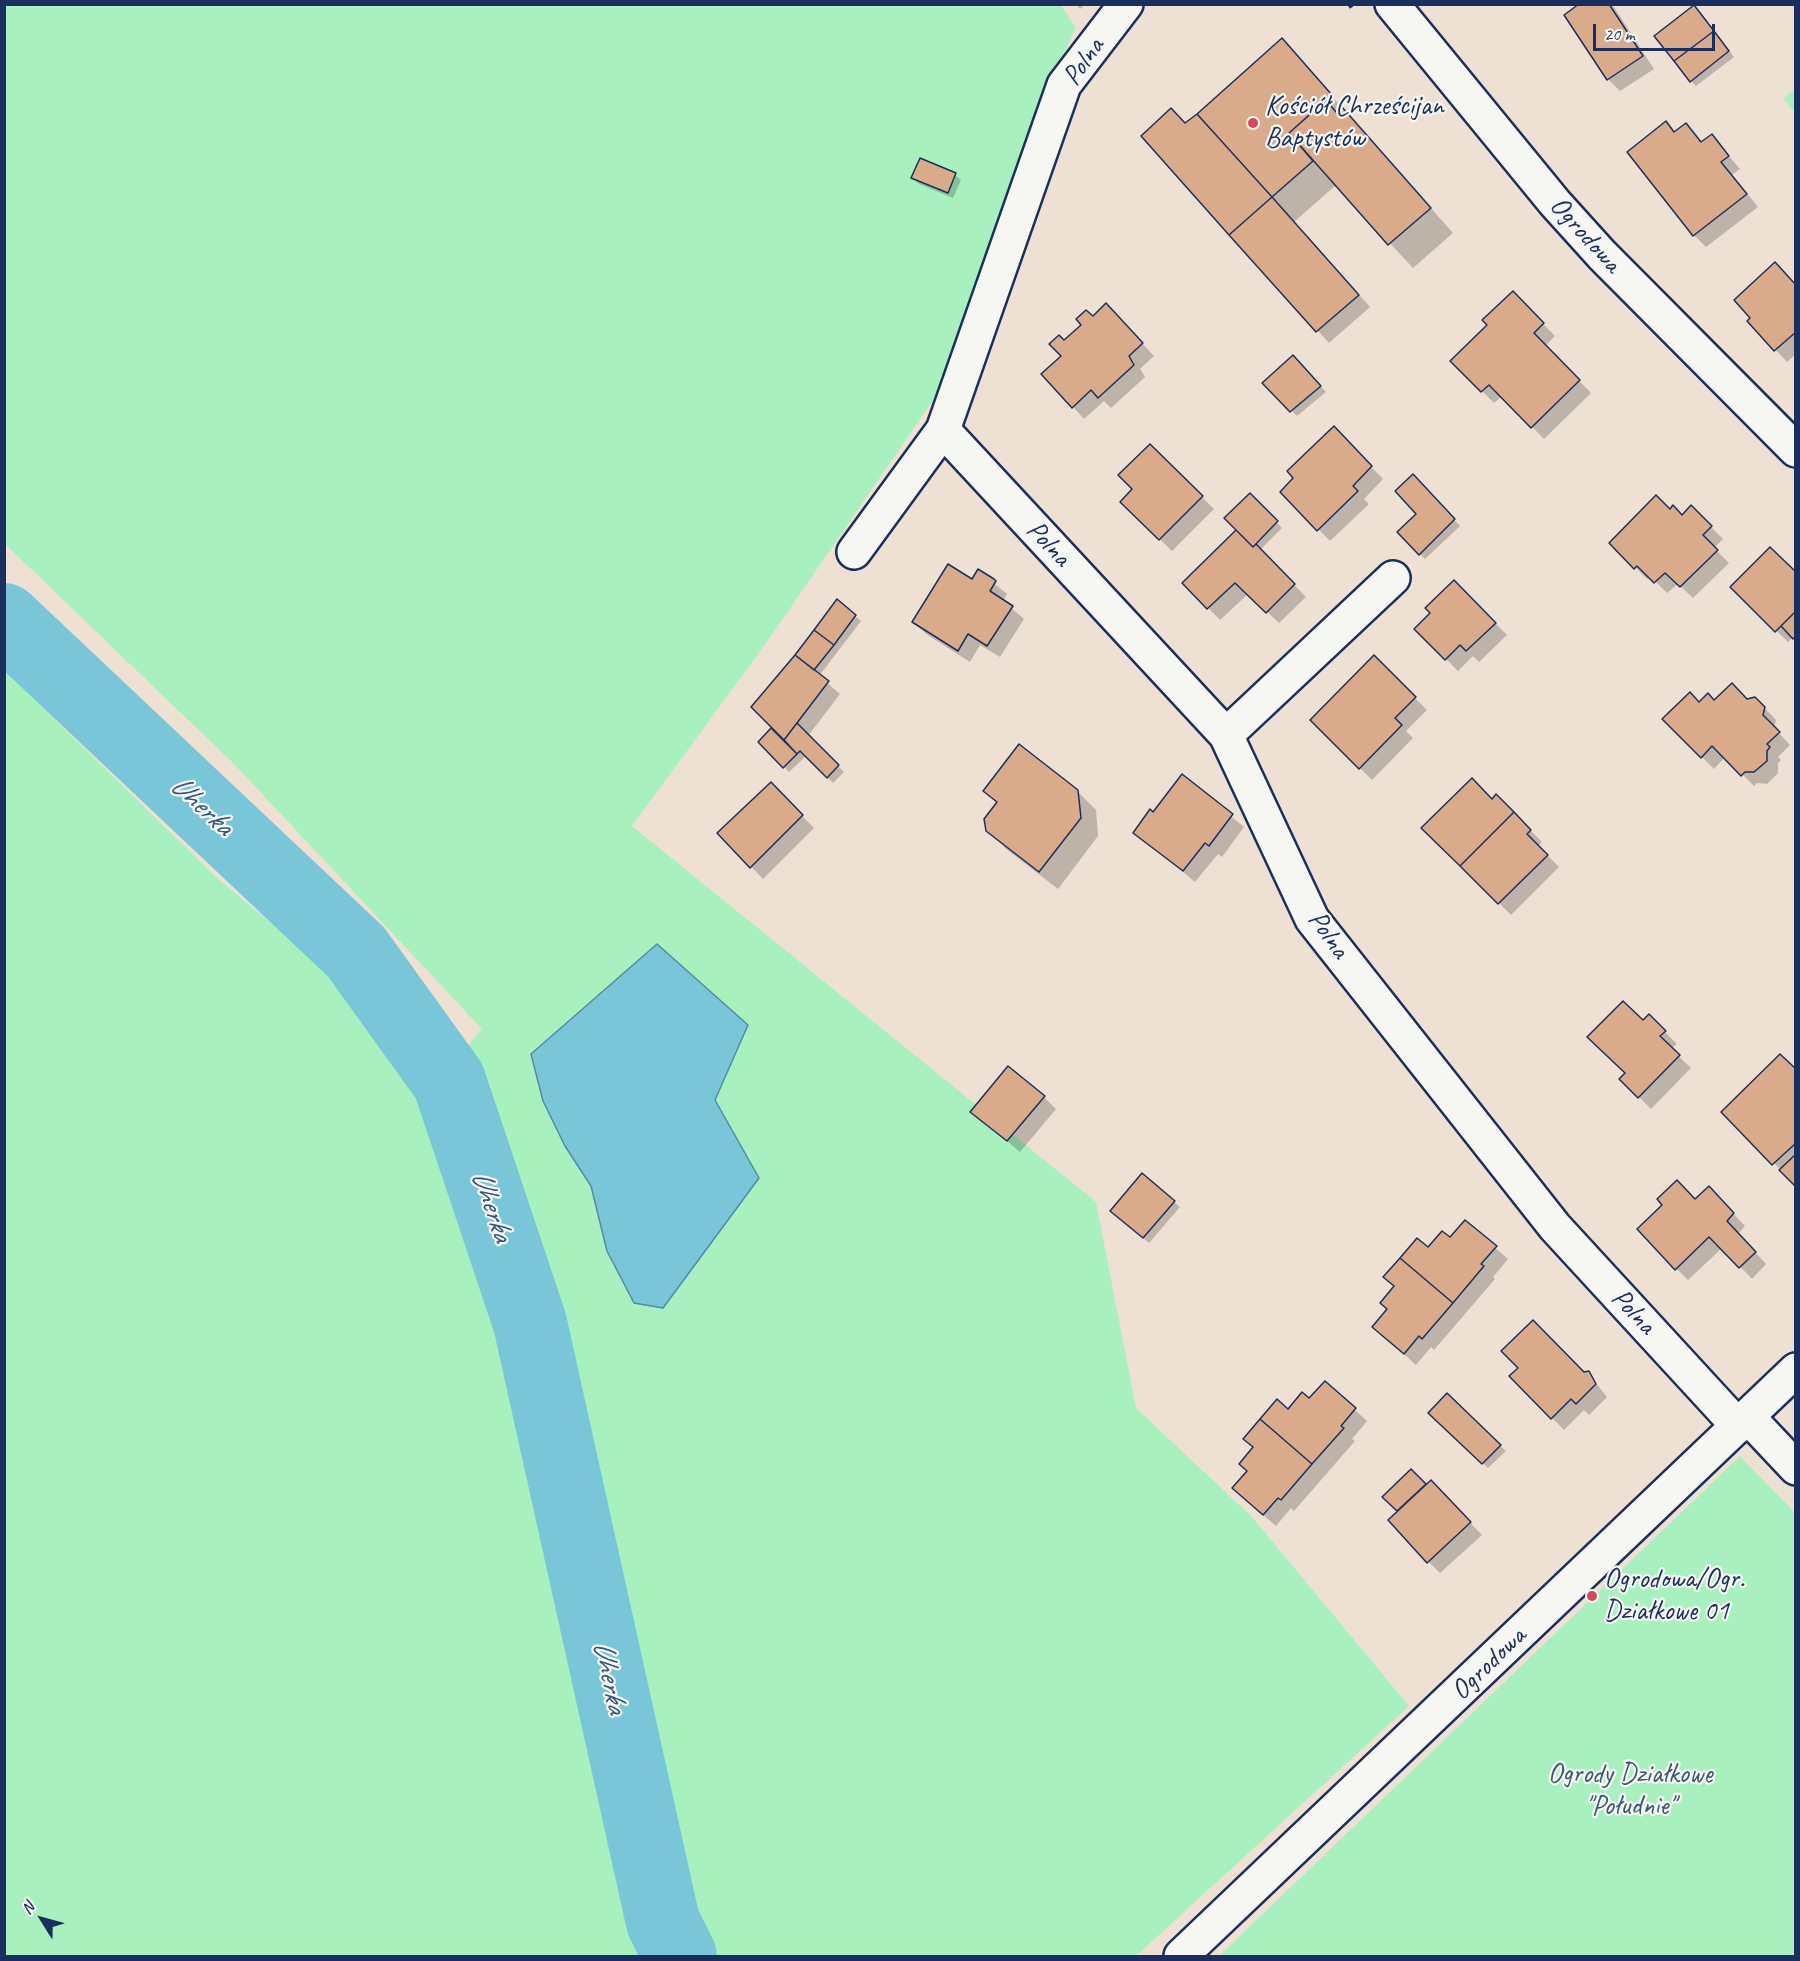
<!DOCTYPE html>
<meta charset="utf-8">
<style>
body{margin:0}
#map{position:relative;width:1800px;height:1961px;overflow:hidden;background:#eee0d3;font-family:Caveat,sans-serif}
canvas{display:block}
.frame{position:absolute;inset:0;border:6px solid #1b2f5e;pointer-events:none}
.north{position:absolute;left:12px;top:1889px;width:60px;height:60px;-webkit-text-stroke:4px #f6f6f2;paint-order:stroke;rotate:307deg;font-size:16px;font-weight:700;line-height:24px;text-align:center;color:#1b2f5e}
.north::after{content:'';display:block;margin:auto;width:21px;height:27px;background:#1b2f5e;clip-path:polygon(50% 0,100% 100%,50% 72%,0 100%)}
.scale{position:absolute;left:1593px;top:24px;width:122px;height:27px;box-sizing:border-box;border:3px solid #1b2f5e;border-top:0;padding-left:8px;font-size:18px;line-height:21px;white-space:nowrap;color:#1b2f5e;-webkit-text-stroke:4px #f6f6f2;paint-order:stroke}
</style>
<div id="map">
<canvas width="1800" height="1961"></canvas>
<div class="frame"></div>
<div class="north">N</div>
<div class="scale">20 m</div>
</div>
<script>
const context = document.querySelector('canvas').getContext('2d');
context.lineJoin = 'round';
function paint(path, color) { context.fillStyle = color; context.fill(path, 'evenodd'); }
const shape = rows => new Path2D(rows.map(r => 'M' + r).join(''));
function trace(path, color, width, dash) { context.strokeStyle = color; context.lineWidth = width; context.lineCap = dash ? 'butt' : 'round'; context.setLineDash(dash || []); context.stroke(path); }
function write(font, color, halo, rows, align = 'center') {
  context.font = font + ' Caveat,sans-serif'; context.lineWidth = 4.5; context.setLineDash([]); context.textBaseline = 'middle'; context.strokeStyle = halo; context.fillStyle = color; for (const [text, x, y, turn = 0] of rows) {
    context.save(); context.translate(x, y); context.rotate((+turn || 0) * Math.PI / 180); context.textAlign = isNaN(turn) ? turn : align; if (halo) context.strokeText(text, 0, 0); context.fillText(text, 0, 0); context.restore();
  }
}
paint(shape([
 [5,5,1061,5,1076,28,1039,105,951,374,769,639,632,826,1096,1202,1136,1408,1252,1517,1409,1706,1136,1956,5,1956,4,670,218,879,341,981,429,1092,482,1029,235,765,5,544],
 [1795,90,1795,113,1783,98],
 [1740,1456,1795,1513,1795,1956,1219,1956]
]), '#a8f1bf');
const water = shape([
 [657,944,748,1025,715,1100,759,1178,663,1308,634,1303,607,1251,591,1186,565,1146,543,1101,531,1054,657,944]
]);
paint(water, '#7ac6d9');
trace(water, '#548aa8', 1.5);
paint(shape([
 [1076,4,1086,4,1080,9],
 [1582,4,1612,4,1654,69,1620,91,1608,79],
 [1699,13,1734,57,1696,86,1691,81],
 [1282,40,1453,233,1413,268,1336,185,1294,222,1370,307,1329,343,1143,136,1186,125],
 [1665,123,1675,133,1686,125,1703,143,1712,136,1740,169,1732,175,1758,207,1706,247,1694,235],
 [955,175,961,180,953,198,919,184,913,178],
 [1796,286,1796,354,1787,362,1749,321],
 [1513,293,1555,336,1545,346,1591,393,1544,439,1502,396,1494,403,1452,361,1489,325],
 [1118,317,1154,356,1140,369,1145,377,1111,408,1104,401,1084,419,1073,407,1063,356,1064,342,1093,318],
 [1293,357,1326,392,1297,416,1264,383],
 [1334,428,1383,479,1364,499,1369,504,1330,541,1282,492],
 [1150,446,1214,509,1172,551,1122,502,1134,489],
 [1413,476,1460,526,1425,559,1399,532,1419,514],
 [1250,495,1282,528,1260,550,1306,597,1279,623,1248,594,1220,620,1184,583,1238,530],
 [1670,511,1682,516,1703,519,1723,539,1714,548,1729,563,1693,598,1678,584,1667,593,1650,576,1647,579,1611,543],
 [980,572,1007,594,1003,601,1024,619,1000,657,980,645,970,662,926,634,914,622],
 [1796,574,1796,639,1793,637,1788,642,1732,587],
 [1454,582,1507,635,1479,662,1473,656,1458,671,1416,629,1433,613],
 [837,601,861,621,819,676,840,694,808,736,844,772,833,783,806,756,789,772,760,742,780,734,796,656],
 [1374,657,1427,710,1406,731,1413,738,1372,780,1312,720],
 [1755,698,1776,720,1774,728,1790,745,1778,757,1781,760,1778,763,1778,773,1767,784,1757,783,1754,786,1725,757,1714,769,1664,719,1699,704],
 [1182,776,1244,827,1222,857,1218,854,1195,882,1135,832,1154,814],
 [771,784,814,828,763,879,719,833],
 [985,791,1077,791,1096,810,1098,836,1058,889,1006,849,988,830,998,804],
 [1492,801,1508,808,1542,842,1538,846,1559,867,1511,915,1423,828],
 [1649,1016,1677,1044,1671,1049,1691,1068,1651,1109,1621,1079,1627,1074,1643,1022],
 [1796,1071,1796,1185,1723,1112],
 [1044,1097,1056,1109,1020,1152,972,1112],
 [1709,1188,1745,1226,1738,1234,1766,1264,1752,1279,1722,1248,1688,1280,1676,1268,1664,1205,1696,1201],
 [1174,1202,1180,1207,1149,1243,1117,1217],
 [1465,1222,1508,1259,1493,1277,1495,1279,1434,1350,1431,1347,1416,1365,1374,1327,1389,1310,1428,1249,1450,1239],
 [1588,1373,1607,1397,1589,1415,1584,1410,1564,1430,1511,1376],
 [1325,1383,1367,1421,1352,1439,1355,1441,1294,1511,1291,1508,1276,1526,1246,1500,1249,1471,1288,1411,1309,1400],
 [1447,1395,1506,1451,1488,1468,1430,1413],
 [1411,1471,1426,1486,1431,1482,1482,1535,1440,1573,1428,1561,1399,1512,1384,1497]
]), '#0003');
trace(shape([
 [4,620,356,952,449,1081,530,1323,663,1922,680,1956]
]), '#7ac6d9', 74);
const building = shape([
 [1579,4,1609,4,1643,56,1607,80,1564,15,1579,4],
 [1694,5,1714,31,1674,61,1654,36,1694,5],
 [1714,31,1729,51,1690,82,1674,61,1714,31],
 [1282,38,1332,95,1289,133,1313,161,1272,197,1197,114,1282,38],
 [1326,100,1336,112,1342,107,1431,208,1388,245,1289,133,1326,100],
 [1171,108,1185,123,1197,114,1272,197,1229,235,1141,136,1171,108],
 [1666,121,1674,132,1686,123,1701,142,1712,134,1729,156,1721,162,1747,194,1693,236,1627,152,1666,121],
 [920,158,956,173,948,193,911,178,920,158],
 [1272,197,1359,295,1316,332,1229,235,1272,197],
 [1775,262,1796,285,1796,332,1774,351,1747,321,1750,318,1734,300,1775,262],
 [1513,291,1544,323,1534,333,1580,380,1531,428,1489,385,1481,392,1450,361,1487,325,1482,320,1513,291],
 [1106,303,1143,343,1129,356,1134,365,1098,398,1091,390,1072,408,1041,374,1061,356,1049,344,1059,335,1064,340,1081,325,1076,319,1086,310,1093,316,1106,303],
 [1293,355,1321,386,1290,412,1262,383,1293,355],
 [1334,426,1372,466,1353,486,1358,491,1317,531,1280,492,1293,478,1287,471,1334,426],
 [1150,444,1203,496,1159,540,1120,502,1132,489,1118,475,1150,444],
 [1413,474,1455,519,1419,555,1397,532,1416,514,1395,491,1413,474],
 [1250,493,1278,521,1253,547,1224,518,1250,493],
 [1656,495,1670,509,1673,505,1682,515,1691,505,1712,526,1703,535,1718,550,1680,587,1665,573,1654,583,1637,566,1634,569,1609,543,1656,495],
 [1236,530,1253,547,1256,544,1295,584,1266,613,1235,583,1207,609,1182,583,1236,530],
 [1770,547,1796,572,1796,611,1775,632,1730,587,1770,547],
 [948,564,972,579,978,569,994,579,996,581,990,591,1013,606,987,646,968,634,958,651,912,622,948,564],
 [1454,580,1496,623,1466,651,1460,645,1445,660,1414,629,1430,613,1425,608,1454,580],
 [837,599,856,615,834,645,814,630,837,599],
 [1796,611,1796,636,1793,639,1781,626,1796,611],
 [814,630,834,645,814,670,795,655,814,630],
 [795,655,829,681,784,740,751,707,795,655],
 [1374,655,1416,697,1395,718,1402,725,1359,769,1310,720,1374,655],
 [1732,683,1747,699,1755,697,1765,707,1763,715,1780,732,1767,744,1770,747,1767,751,1767,761,1754,772,1745,772,1741,776,1712,746,1701,758,1662,719,1690,692,1699,702,1708,693,1714,700,1732,683],
 [797,723,839,765,827,778,800,751,797,754,784,740,797,723],
 [771,728,797,754,783,768,758,742,771,728],
 [1019,744,1078,790,1081,818,1039,872,986,831,984,819,997,802,983,791,1019,744],
 [1182,774,1233,814,1209,846,1205,843,1183,871,1133,833,1150,809,1153,812,1182,774],
 [1472,778,1492,799,1496,794,1514,812,1460,866,1421,828,1472,778],
 [771,782,803,815,750,868,717,833,771,782],
 [1514,812,1531,830,1527,834,1548,855,1498,904,1460,866,1514,812],
 [1623,1001,1643,1020,1649,1014,1666,1031,1660,1036,1680,1055,1638,1098,1619,1079,1625,1073,1587,1037,1623,1001],
 [1780,1054,1796,1069,1796,1143,1772,1165,1721,1112,1780,1054],
 [1008,1066,1045,1096,1007,1141,970,1112,1008,1066],
 [1796,1154,1796,1187,1779,1170,1796,1154],
 [1142,1173,1175,1201,1143,1238,1110,1211,1142,1173],
 [1677,1180,1695,1199,1709,1186,1734,1213,1727,1221,1756,1252,1739,1268,1709,1237,1675,1270,1637,1229,1662,1205,1657,1199,1677,1180],
 [1465,1220,1497,1246,1481,1264,1484,1266,1453,1303,1400,1258,1417,1238,1428,1247,1442,1231,1450,1237,1465,1220],
 [1400,1258,1453,1303,1422,1339,1419,1336,1404,1354,1372,1327,1387,1309,1380,1303,1394,1286,1383,1277,1400,1258],
 [1533,1320,1584,1372,1589,1371,1596,1384,1576,1404,1571,1399,1551,1419,1509,1376,1518,1368,1501,1351,1533,1320],
 [1325,1381,1356,1408,1341,1426,1344,1428,1312,1464,1260,1419,1277,1399,1288,1409,1302,1392,1309,1398,1325,1381],
 [1447,1393,1501,1445,1482,1464,1428,1413,1447,1393],
 [1260,1419,1312,1464,1281,1500,1278,1498,1263,1515,1232,1488,1247,1471,1239,1464,1253,1447,1243,1439,1260,1419],
 [1411,1469,1426,1484,1397,1511,1382,1497,1411,1469],
 [1431,1480,1471,1522,1427,1563,1388,1520,1431,1480]
]);
paint(building, '#daab8b');
trace(building, '#1b2f5e', 1.5);
const minor = shape([
 [1392,4,1555,203,1602,255,1796,450],
 [943,430,1226,735,1312,919,1555,1227,1738,1426],
 [854,552,943,430,1064,85,1126,4],
 [1226,735,1393,578]
]);
const tertiary = shape([
 [1747,1416,1796,1468],
 [1181,1956,1796,1370]
]);
trace(minor, '#1b2f5e', 38);
trace(tertiary, '#1b2f5e', 38);
trace(shape([
 [1349,4,1354,11]
]), '#1b2f5e', 4, [4.5, 4.5]);
trace(minor, '#f6f6f2', 33);
trace(tertiary, '#f6f6f2', 33);
for (const [x, y, r, color] of [
 [1253,123,6,"#d1495b"],
 [1592,1596,6,"#d1495b"]
]) { const dot = new Path2D(); dot.arc(x, y, r, 0, 2 * Math.PI); context.fillStyle = color; context.fill(dot); trace(dot, '#f6f6f2', 2); }
write('28px', '#1b2f5e', '#f6f6f2', [
 ["Polna",1084,62,-55],
 ["Ogrodowa",1585,235,48],
 ["Polna",1048,544,47],
 ["Polna",1328,935,55],
 ["Polna",1633,1312,47],
 ["Ogrodowa",1489,1664,-44]
]);
write('28px', '#1b2f5e', '#f6f6f2', [
 ["Kościół Chrześcijan",1265,107],
 ["Baptystów",1265,139],
 ["Ogrodowa/Ogr.",1604,1580],
 ["Działkowe 01",1604,1612]
], 'left');
write('28px', '#375671', '#f6f6f2', [
 ["Ogrody Działkowe",1630,1775],
 ["\"Południe\"",1630,1807]
]);
write('italic 30px', '#33557d', '#f6f6f2', [
 ["Uherka",201,806,43],
 ["Uherka",491,1206,71],
 ["Uherka",609,1677,78]
]);
</script>
